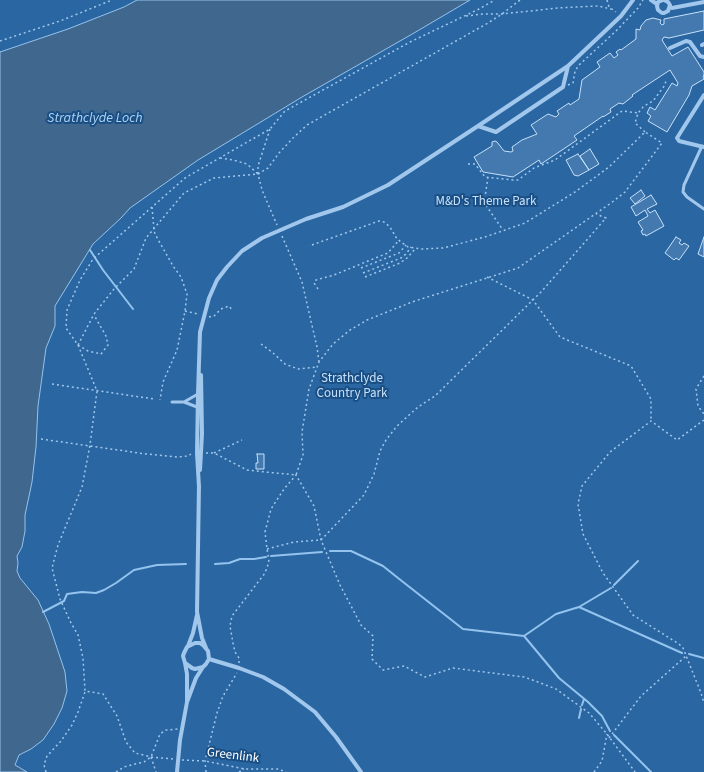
<!DOCTYPE html>
<style>
body{margin:0}
canvas{display:block;background:#1a4f85}
</style>
<canvas width="704" height="772"></canvas>
<script>
const context = document.querySelector('canvas').getContext('2d');
context.lineJoin = 'round';
function paint(path, color) { context.fillStyle = color; context.fill(path, 'evenodd'); }
const shape = rows => new Path2D(rows.map(r => 'M' + r).join(''));
function trace(path, color, width, dash) { context.strokeStyle = color; context.lineWidth = width; context.lineCap = dash ? 'butt' : 'round'; context.setLineDash(dash || []); context.stroke(path); }
function write(font, color, halo, rows, align = 'center') {
  context.font = font + ' "Source Sans 3",sans-serif'; context.lineWidth = 4; context.setLineDash([]); context.textBaseline = 'middle'; context.strokeStyle = halo; context.fillStyle = color; for (const [text, x, y, turn = 0] of rows) {
    context.save(); context.translate(x, y); context.rotate((+turn || 0) * Math.PI / 180); context.textAlign = isNaN(turn) ? turn : align; if (halo) context.strokeText(text, 0, 0); context.fillText(text, 0, 0); context.restore();
  }
}
paint(shape([
 [0,0,704,0,704,772,0,772]
]), '#2a67a2');
const water = shape([
 [137,0,470,0,414,33,302,97,198,160,130,208,121,218,93,244,55,306,55,326,46,348,38,406,36,447,32,482,25,515,25,531,22,547,17,556,18,563,17,571,20,578,38,600,49,624,65,672,67,691,62,708,54,724,43,740,31,749,19,755,15,765,27,772,0,772,0,52,68,29,124,7,137,0]
]);
paint(water, '#40678e');
trace(water, '#94c3ee', 1);
trace(shape([
 [90,250,103,270,133,309],
 [330,551,351,551,383,566,398,578,463,629,524,636,559,678,588,702,602,716,610,731],
 [271,556,322,552],
 [215,564,229,563,240,559,254,559,266,557],
 [614,585,638,561],
 [579,607,611,588],
 [43,612,64,601,67,594,82,592,96,593,104,590,116,583,134,570,157,565,186,564],
 [524,636,556,614,579,607,682,653],
 [689,654,704,658],
 [582,705,584,699],
 [579,718,581,709],
 [614,735,651,772]
]), '#94c3ee', 2);
const building = shape([
 [704,11,704,30,669,38,664,37,662,40,672,56,688,47,704,72,704,75,703,76,704,79,692,86,689,95,667,132,648,121,651,116,647,113,650,107,655,110,672,83,677,86,678,83,670,70,632,95,633,96,623,104,619,103,610,109,611,112,603,117,603,116,574,136,577,140,541,164,539,160,513,177,483,172,474,157,492,146,492,142,495,141,497,142,504,151,511,152,513,151,512,147,522,140,537,134,531,125,548,114,556,117,559,114,557,111,569,103,570,105,579,99,582,80,600,67,597,62,610,53,614,58,618,55,616,52,620,49,621,50,636,39,636,29,640,30,641,26,646,20,653,18,661,20,660,23,662,25,664,24,664,19,704,11],
 [590,149,599,164,589,170,580,156,590,149],
 [578,154,589,170,578,176,574,175,566,160,578,154],
 [641,190,645,196,635,204,630,198,641,190],
 [651,195,657,204,647,209,650,213,655,210,664,226,646,236,645,234,643,235,641,231,643,230,638,222,648,216,645,210,636,216,631,207,651,195],
 [676,237,681,240,679,243,682,245,684,243,689,246,679,260,676,258,674,260,665,253,676,237],
 [704,237,704,257,698,254,704,237],
 [257,454,264,454,264,469,256,469,256,463,258,463,257,454]
]);
paint(building, '#4379af');
trace(building, '#c6e0f9', 1);
trace(shape([
 [607,0,609,7,616,12],
 [466,16,483,14,502,14,558,8,598,6,611,9],
 [0,41,60,21,112,0],
 [568,85,573,83,575,71,579,65,616,31,638,8,643,0],
 [270,129,258,166,258,174,262,190,277,225],
 [645,132,635,123,638,113,644,106,653,101,665,85,666,80],
 [220,158,233,160,247,164,258,174],
 [468,164,475,164,485,177,513,180,518,180,534,168,555,160,622,111,638,113],
 [488,177,485,197,483,201,503,230],
 [152,207,154,230,155,234,173,266,181,277,187,294,185,311,177,350,163,382,160,400],
 [282,236,302,282,317,347,319,362],
 [361,268,399,253,406,245],
 [363,273,401,258,406,254,411,247],
 [365,277,400,263,407,258,416,248],
 [487,277,533,300,560,337,631,366,651,399,651,421],
 [318,289,314,283,316,280,334,275,373,259,388,253,399,240],
 [185,311,198,314],
 [209,317,214,316,221,309,229,306,233,311],
 [261,344,272,352,285,364,298,369,317,367],
 [78,345,94,314,114,289,134,269,146,238,184,193,214,178,258,174,268,168,279,153,293,138,307,125,488,23,502,14,520,0],
 [78,345,88,351,101,354,108,345,106,336,94,315],
 [704,376,696,389,698,406,704,414],
 [52,384,154,399],
 [704,420,677,440,651,421,610,452,582,486,578,504,583,534,603,573,633,615,679,644,683,648,701,693,704,703],
 [41,439,146,454,178,457,188,456,191,454],
 [206,453,214,453,247,470,265,472,296,475,303,455,302,432,309,389,319,362,333,344,350,330,367,320,412,302,518,268,611,203,625,192,662,143,645,132,609,167,575,192,525,223,485,237,443,248,421,249,408,247,397,239,390,227,384,222,379,221,309,246],
 [214,453,242,440],
 [267,549,294,542,321,540,364,495,374,474,380,451,386,440,397,426,418,407,435,396,541,292,606,218,596,214],
 [239,663,239,658,235,652,233,643,230,626,232,616,265,573,269,562,267,549,265,532,271,509,284,489,296,475,314,506,321,540,340,585,361,625,373,636,372,659,383,670,404,666,425,677,453,668,524,677,538,682,556,689,589,713,607,734,635,772],
 [609,738,641,696,686,656],
 [151,757,156,772],
 [173,759,151,757,135,753,126,742,117,716,103,694,85,691,83,658,78,635,71,623,60,599,52,568,58,545,82,487,90,445,97,391,78,345,66,328,67,310,80,280,93,259,185,178,270,129,285,111,410,42,479,9,495,0],
 [182,760,205,761,245,769,278,769,286,772],
 [46,772,44,765,47,756,61,741,72,725,78,712,85,692],
 [116,772,124,767,135,764,144,762,151,757,160,734,166,730,178,729],
 [206,772,205,761,217,713,223,696,237,673],
 [239,772,244,769],
 [594,772,602,761,607,734]
]), '#a1c7ec', 1.5, [2, 3]);
trace(shape([
 [702,146,684,185,683,192,687,197,704,209],
 [172,402,184,402,197,407],
 [184,402,198,394]
]), '#a1c7ec', 3);
trace(shape([
 [651,0,657,4],
 [663,0,658,2,657,6,658,10,662,13,664,13,668,11,670,5,668,2,664,0],
 [670,7,672,8,704,2],
 [702,45,704,44],
 [670,48,686,41,690,42,700,56,704,57],
 [704,95,677,138,679,141,704,147],
 [478,126,496,132,563,87,568,66],
 [200,470,202,434,201,375],
 [199,485,197,612,202,638,206,648],
 [199,487,197,453,198,394,200,332,209,298,217,280,227,267,242,251,262,238,306,219,343,207,388,185,478,126,568,66,621,16,633,0],
 [188,646,193,633,197,615],
 [209,659,239,668,263,677,284,689,315,712,336,737,361,772],
 [185,663,192,668,195,669,203,667,206,664,209,659,208,651,203,645,200,643,195,643,187,647,184,653,183,656,185,663,187,674,187,702],
 [177,772,180,740,187,702,196,678,203,667]
]), '#a1c7ec', 4);
write('13px', '#c6e0f9', '#1a4f85', [
 ["M&D's Theme Park",486,202],
 ["Strathclyde",352,379],
 ["Country Park",352,394]
]);
write('13px', '#fff', '#1a4f85', [
 ["Greenlink",233,756,7]
]);
write('italic 14px', '#acd1f3', '#1a4f85', [
 ["Strathclyde Loch",95,119]
]);
</script>
